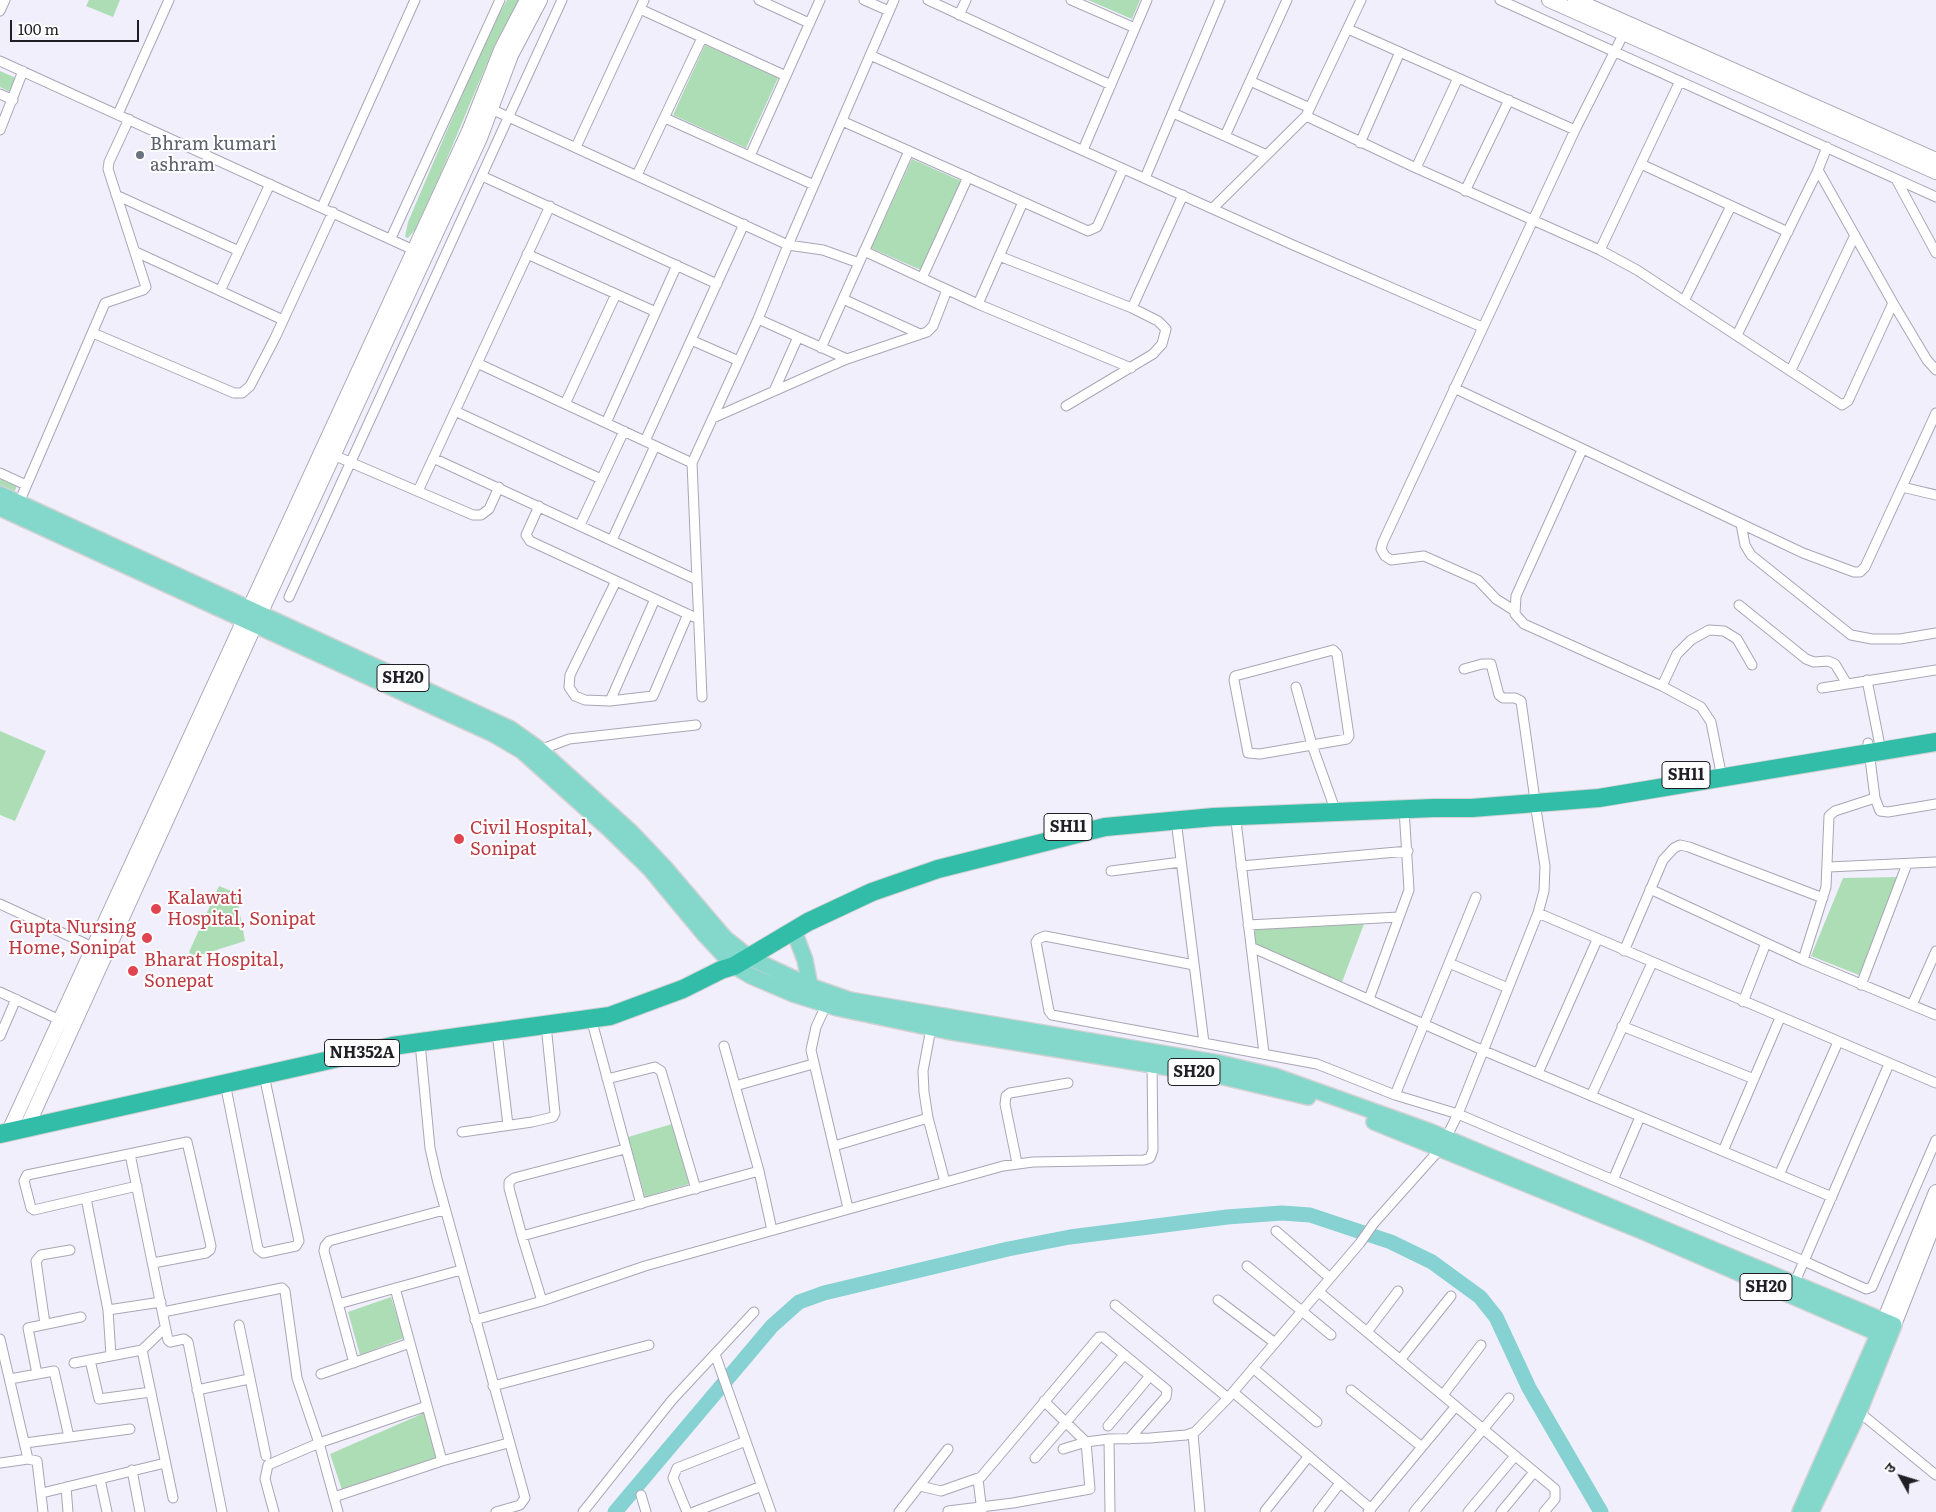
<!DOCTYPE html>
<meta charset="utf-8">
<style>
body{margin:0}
#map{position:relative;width:1936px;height:1512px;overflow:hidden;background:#f1effc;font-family:Literata,"Noto Sans Devanagari",serif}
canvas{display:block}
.north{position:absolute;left:1876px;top:1452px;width:50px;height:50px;-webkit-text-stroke:4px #fefefe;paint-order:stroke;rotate:309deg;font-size:14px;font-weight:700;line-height:20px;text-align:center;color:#201f25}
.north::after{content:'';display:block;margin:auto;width:18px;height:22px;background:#201f25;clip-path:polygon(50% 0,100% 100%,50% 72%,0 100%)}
.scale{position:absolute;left:10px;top:20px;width:129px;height:22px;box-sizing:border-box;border:2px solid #201f25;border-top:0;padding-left:6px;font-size:15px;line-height:18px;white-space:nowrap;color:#201f25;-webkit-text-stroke:4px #fefefe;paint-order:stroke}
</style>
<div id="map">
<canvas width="1936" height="1512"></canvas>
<div class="north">उ</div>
<div class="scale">100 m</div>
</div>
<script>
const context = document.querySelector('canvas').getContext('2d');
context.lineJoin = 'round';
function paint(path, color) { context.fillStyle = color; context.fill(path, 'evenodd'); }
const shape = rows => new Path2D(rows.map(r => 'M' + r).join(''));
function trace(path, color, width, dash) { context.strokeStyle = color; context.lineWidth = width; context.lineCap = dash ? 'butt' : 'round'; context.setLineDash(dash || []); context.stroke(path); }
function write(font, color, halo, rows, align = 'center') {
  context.font = font + ' Literata,serif'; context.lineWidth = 4; context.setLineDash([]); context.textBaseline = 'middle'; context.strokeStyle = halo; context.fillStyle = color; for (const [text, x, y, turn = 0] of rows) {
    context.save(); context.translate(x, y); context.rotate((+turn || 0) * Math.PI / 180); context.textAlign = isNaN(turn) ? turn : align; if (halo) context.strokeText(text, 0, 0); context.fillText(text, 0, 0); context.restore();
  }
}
paint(shape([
 [89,0,120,0,113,17,86,6],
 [507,0,519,0,495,44,441,173,415,230,408,238,405,237,408,222,489,32],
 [1088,0,1140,0,1132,19],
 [705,45,778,78,746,148,673,115],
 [0,71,16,78,10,92,0,87],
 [912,159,961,181,921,270,871,248],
 [0,478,17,486,13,495,0,489],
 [0,731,46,751,15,821,0,815],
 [1900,877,1859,975,1811,956,1843,878],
 [219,886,236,893,245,941,194,957,189,952],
 [1364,924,1342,982,1255,945,1255,929],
 [672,1124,689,1184,645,1197,628,1137],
 [391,1297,404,1338,360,1355,348,1312],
 [424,1413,437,1459,342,1490,330,1454]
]), '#adddb5');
trace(shape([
 [615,1512,772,1326,799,1302,824,1293,1008,1249,1070,1237,1227,1217,1282,1213,1310,1215,1391,1242,1432,1262,1480,1297,1496,1317,1529,1388,1601,1512]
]), '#86d1d1', 15);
const street = shape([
 [759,0,809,23],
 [864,0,889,11],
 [928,0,1111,85],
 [1071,0,1135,28],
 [1500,0,1936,197],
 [640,9,786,76],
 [0,11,5,0],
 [959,15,966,0],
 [1348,29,1575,130],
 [870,55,1293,245,1482,327],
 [0,61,418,252],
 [1250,81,1310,108],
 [0,94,13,100],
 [491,109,788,245,823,250,859,263],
 [1173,113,1267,155],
 [118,114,169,0],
 [1306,116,1416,168,1600,250,1637,270,1842,405,1848,401,1893,303],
 [665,118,814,185],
 [842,121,1088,231,1097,227,1123,169],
 [0,130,23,71],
 [1225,136,1287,0],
 [1360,143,1400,52],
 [576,147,644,0],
 [1083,150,1147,0],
 [750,156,820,0],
 [1641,164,1788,232],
 [1416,168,1458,78],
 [1818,170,1893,303,1927,360,1936,370],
 [637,175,702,38],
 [482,176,717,284],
 [1145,178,1220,0],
 [1896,179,1936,253],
 [1465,191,1509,100],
 [116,195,239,251],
 [322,207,415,0],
 [1213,208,1306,116,1361,0],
 [391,238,500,0],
 [1600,250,1680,81],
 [864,251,978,304,1131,368],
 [136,252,283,320],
 [527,254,656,312],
 [999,256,1132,308,1158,321,1166,329,1162,344,1153,354,1066,406],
 [922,278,968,177],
 [220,291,270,184],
 [843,299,920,334],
 [1684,301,1731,206],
 [978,304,1023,202],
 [1132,308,1183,195],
 [758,319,847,359],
 [93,333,234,393,242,393,250,386,275,338,333,212],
 [1737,335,1818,170,1827,147],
 [691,340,739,361],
 [821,348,909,151],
 [477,363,692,463],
 [1791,370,1855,235],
 [1454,388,1803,553,1854,572,1860,572,1865,567,1936,413],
 [774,391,798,337],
 [565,404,616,294],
 [455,411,601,479],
 [713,418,847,359,927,332,933,326,947,290],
 [606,423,677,265],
 [645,441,744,224],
 [1582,450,1516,596,1515,614,1524,624,1662,686,1701,707,1711,722,1722,778],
 [331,454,473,515,481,515,489,509,499,487],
 [433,458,697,580],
 [0,473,26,485],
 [1902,487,1936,495],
 [418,491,550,206],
 [18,505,105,303,143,290,146,287,108,169,109,162,129,119],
 [539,506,526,535,530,541,694,617],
 [1741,524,1745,545,1751,555,1851,635,1872,639,1900,639,1936,633],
 [580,525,624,431],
 [612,540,655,446],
 [616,581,570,675,569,687,575,696,585,700,610,701,653,696,688,614],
 [289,597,562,0],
 [1739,605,1806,659,1814,662,1828,661,1835,664,1847,684],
 [1515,611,1496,599,1478,580,1424,556,1391,560,1385,556,1381,549,1383,542,1575,130,1626,29],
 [1333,650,1337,654,1349,736,1347,739,1260,754,1248,753,1234,680,1235,676,1333,650],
 [1464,669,1482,664,1491,664,1499,695,1503,698,1515,698,1521,701,1534,793],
 [1867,680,1881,751],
 [1662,686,1677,654,1691,640,1709,630,1724,631,1737,639,1752,665],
 [1296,687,1312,745,1336,812],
 [1822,688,1936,670],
 [702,697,692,463,758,319,788,245,894,0],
 [610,701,655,599],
 [1868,743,1875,798,1880,811,1888,812,1936,804],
 [537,751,569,739,696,725],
 [1235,813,1264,1053],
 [1176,820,1204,1043],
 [1241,866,1408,851],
 [1829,867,1936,862],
 [1111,871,1181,862],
 [1650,889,1803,960,1936,1015],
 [0,904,97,949],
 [1538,913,1936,1083],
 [1248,925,1399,917],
 [1251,947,1482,1050,1832,1197],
 [1624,951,1663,860,1674,848,1680,845,1689,847,1823,898],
 [1803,960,1826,887,1829,816,1835,811,1875,798],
 [1449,963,1508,988],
 [1194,965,1045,936,1038,939,1036,942,1049,1011,1052,1015,1317,1064,1395,1095,1458,1114,1804,1261,1866,1289,1872,1287,1936,1140],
 [1861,985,1907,864],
 [0,992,64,1022],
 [1369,999,1409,890,1404,809],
 [828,1001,816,1027,811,1050,848,1208],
 [1743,1002,1766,943],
 [1912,1005,1936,951],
 [591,1018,641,1204],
 [1622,1026,1754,1079],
 [931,1028,923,1071,924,1092,928,1118,945,1182],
 [497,1032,508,1125],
 [0,1036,16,999],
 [420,1043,430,1148,437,1179,525,1498,520,1505,496,1512],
 [724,1046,759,1171,772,1230],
 [1538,1073,1597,940],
 [607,1079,655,1067,661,1071,696,1189],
 [225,1083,258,1249,263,1253,296,1246,299,1241,264,1075],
 [735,1086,813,1064],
 [1395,1095,1476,897],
 [1591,1096,1652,963],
 [462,1132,532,1122,553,1117,555,1113,546,1025],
 [834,1146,928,1118],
 [1723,1151,1780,1018],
 [130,1154,168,1340,170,1342,184,1339,188,1342,222,1512],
 [1017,1163,1005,1104,1006,1096,1010,1093,1068,1083],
 [1779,1175,1838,1042],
 [1613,1180,1640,1117],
 [137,1186,34,1210,31,1208,24,1181,27,1175,187,1142,211,1246,210,1250,206,1253,153,1263],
 [86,1198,108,1310,111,1356],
 [1276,1231,1330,1278],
 [522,1236,759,1171],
 [1247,1266,1331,1335],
 [1794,1284,1889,1064],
 [395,1288,442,1461],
 [1319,1292,1555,1489,1555,1499,1544,1512],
 [1218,1300,1275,1343],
 [542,1301,522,1236,509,1188,509,1182,514,1178,625,1149],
 [338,1304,461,1270],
 [1115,1305,1228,1398],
 [108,1310,161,1302],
 [163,1312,282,1288,285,1291,297,1378,319,1443,338,1512],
 [475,1320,542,1301,645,1266,1003,1166,1033,1162,1144,1160,1150,1158,1153,1150,1152,1062],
 [45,1324,36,1261,41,1255,70,1250],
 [239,1325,266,1456],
 [1367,1332,1398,1291],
 [0,1339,28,1459],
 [142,1350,173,1498],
 [715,1354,771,1512],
 [90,1360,99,1399,151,1392],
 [1400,1360,1451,1296],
 [74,1363,142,1350,165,1328],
 [354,1363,324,1251,325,1246,329,1241,444,1210],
 [1253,1368,1317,1422],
 [37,1374,28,1328,81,1317],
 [321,1374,410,1343],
 [10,1379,54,1371,69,1437],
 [493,1386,649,1345],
 [197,1390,249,1379],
 [1351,1390,1422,1447],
 [1233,1392,1371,1509],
 [1443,1395,1481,1345],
 [1859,1412,1936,1475],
 [1108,1426,1150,1376],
 [1193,1434,1200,1512],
 [1109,1439,1110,1512],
 [25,1443,130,1429],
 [1063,1449,1086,1442,1109,1439,1150,1438,1186,1435,1195,1432,1228,1398,1360,1243,1374,1223,1441,1148,1458,1114,1538,913,1544,891,1545,866,1535,803],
 [1035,1458,1124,1355],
 [0,1463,28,1459,37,1461,43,1512],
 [132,1470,140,1512],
 [100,1479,107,1512],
 [978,1479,982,1512],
 [920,1486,941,1491,981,1477,1099,1337,1103,1337,1167,1390,1166,1397,1129,1439],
 [66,1487,68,1512],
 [42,1493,165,1463],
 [641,1495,646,1512],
 [334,1497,442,1461,508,1443],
 [948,1511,1013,1503,1090,1489,1086,1442,1044,1401],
 [1265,1511,1309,1456],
 [274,1512,265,1479,268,1465,319,1443,427,1406],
 [583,1512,672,1400,754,1312],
 [687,1512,673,1478,677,1468,746,1441],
 [694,1512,762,1486],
 [899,1512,948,1449],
 [1318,1512,1340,1483],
 [1368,1512,1456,1406],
 [1414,1512,1509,1398],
 [1468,1512,1515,1456],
 [1501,1512,1534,1472]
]);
const secondary = shape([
 [1549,0,1936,172],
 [1575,0,1936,160],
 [27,1127,260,614,480,138,511,55,540,0],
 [9,1131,469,131,501,50,527,0],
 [1884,1321,1936,1192],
 [1894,1325,1936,1218]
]);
const primary = shape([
 [0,494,511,729,539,749,631,832,667,870,725,938,750,958,810,986,850,1000,1220,1063,1275,1076,1429,1131,1894,1325,1859,1412,1811,1512],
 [0,508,493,734,522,751,609,829,650,869,704,934,734,966,751,976,793,994,837,1008,946,1031,1219,1076,1308,1097],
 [794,931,805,960,810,986],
 [1374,1122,1644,1232,1889,1338],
 [1800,1512,1882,1326]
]);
const highway = shape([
 [0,1134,392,1046,610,1016,683,989,721,970,734,966,808,922,872,892,938,869,1105,827,1214,817,1434,808,1472,808,1599,798,1936,742]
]);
trace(street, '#a9a6b6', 11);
trace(secondary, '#a9a6b6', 16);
trace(primary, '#d2d2d3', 18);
trace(highway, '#d2d2d3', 20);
trace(street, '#fff', 9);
trace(secondary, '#fff', 14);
trace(primary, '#83d7cb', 15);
trace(highway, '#31bda8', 18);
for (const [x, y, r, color] of [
 [140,155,5,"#6b7280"],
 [459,839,6,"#e0444e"],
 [156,909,6,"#e0444e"],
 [147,938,6,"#e0444e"],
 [133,971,6,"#e0444e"]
]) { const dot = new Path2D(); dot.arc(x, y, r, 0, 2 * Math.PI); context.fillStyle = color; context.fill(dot); trace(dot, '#fefefe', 2); }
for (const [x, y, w] of [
 [403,678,52],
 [1686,775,48],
 [1068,827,48],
 [362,1053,75],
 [1194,1072,52],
 [1766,1287,52]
]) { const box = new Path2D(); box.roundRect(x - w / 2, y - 13.5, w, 27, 4); context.fillStyle = '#fefefe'; context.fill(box); trace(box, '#201f25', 1); }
write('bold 16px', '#201f25', null, [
 ["SH20",403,678],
 ["SH11",1686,775],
 ["SH11",1068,827],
 ["NH352A",362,1053],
 ["SH20",1194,1072],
 ["SH20",1766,1287]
]);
write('18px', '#5b616d', '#fefefe', [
 ["Bhram kumari",150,145],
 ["ashram",150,166]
], 'left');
write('18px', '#be3a42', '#fefefe', [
 ["Civil Hospital,",470,829],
 ["Sonipat",470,850],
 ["Kalawati",167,899],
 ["Hospital, Sonipat",167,920],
 ["Gupta Nursing",136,928,"right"],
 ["Home, Sonipat",136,949,"right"],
 ["Bharat Hospital,",144,961],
 ["Sonepat",144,982]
], 'left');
</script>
